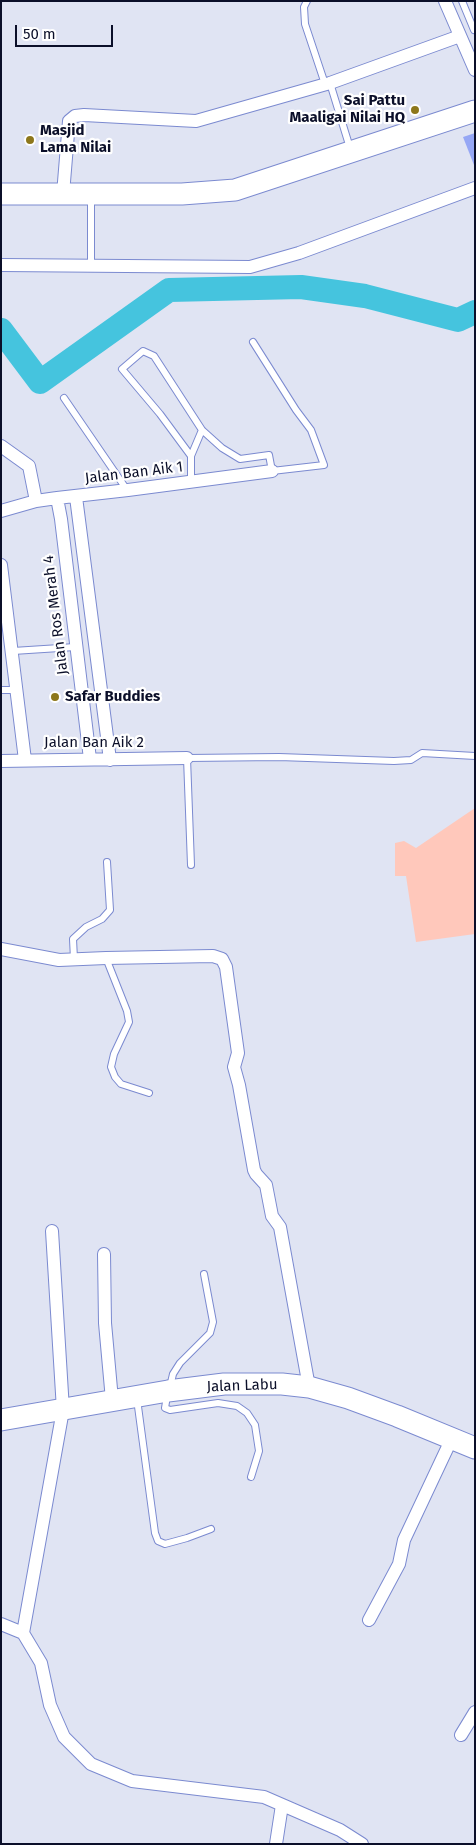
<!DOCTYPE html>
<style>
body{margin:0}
#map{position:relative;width:476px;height:1845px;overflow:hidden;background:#e0e4f3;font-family:"Fira Sans",sans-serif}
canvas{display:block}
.frame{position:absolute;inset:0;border:2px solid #0b0f29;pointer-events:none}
.scale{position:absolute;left:15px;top:25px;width:98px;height:22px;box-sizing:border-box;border:2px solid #0b0f29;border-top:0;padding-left:6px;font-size:15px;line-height:18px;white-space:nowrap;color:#0b0f29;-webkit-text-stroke:4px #fff;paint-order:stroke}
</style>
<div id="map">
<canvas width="476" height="1845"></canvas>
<div class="frame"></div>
<div class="scale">50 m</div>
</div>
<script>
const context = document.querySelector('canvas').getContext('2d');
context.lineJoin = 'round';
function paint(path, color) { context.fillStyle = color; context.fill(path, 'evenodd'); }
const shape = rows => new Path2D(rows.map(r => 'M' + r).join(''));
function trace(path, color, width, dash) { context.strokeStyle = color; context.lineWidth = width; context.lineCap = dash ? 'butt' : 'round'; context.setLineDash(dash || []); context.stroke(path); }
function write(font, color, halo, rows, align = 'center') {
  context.font = font + ' "Fira Sans",sans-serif'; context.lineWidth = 4.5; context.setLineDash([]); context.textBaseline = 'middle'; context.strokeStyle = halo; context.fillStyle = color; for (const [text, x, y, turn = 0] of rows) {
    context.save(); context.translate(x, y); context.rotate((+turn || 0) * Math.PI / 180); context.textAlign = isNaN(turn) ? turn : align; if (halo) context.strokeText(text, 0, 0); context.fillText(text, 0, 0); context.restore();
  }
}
paint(shape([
 [475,808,475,934,416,942,406,876,395,876,395,843,404,841,416,848]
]), '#ffc8bb');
trace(shape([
 [1,330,40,382,169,290,301,287,365,296,458,320,475,312]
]), '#45c4de', 24);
paint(shape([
 [475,133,475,165,474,165,463,137]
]), '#96a7f5');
const lane = shape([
 [307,1,304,7,305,24,325,84],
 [462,1,474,30],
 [330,83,350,148],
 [91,265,91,197],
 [64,398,127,490],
 [191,456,202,430],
 [191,482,191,456,160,414,122,369,143,351,154,356,202,430,222,448,240,459,269,455,272,471,324,465,311,430,296,410,253,342],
 [13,651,75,647],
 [1,690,17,690],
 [191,865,187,758,279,757,394,761,411,760,422,753,475,756],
 [106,958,127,1011,129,1022,114,1054,111,1067,115,1077,121,1084,149,1093],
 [74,959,73,939,86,927,102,919,110,910,107,862],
 [170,1387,173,1374,180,1363,210,1333,213,1322,204,1274],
 [167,1396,165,1408,170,1410,218,1403,237,1406,247,1413,255,1425,259,1451,251,1477],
 [137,1399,155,1533,158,1541,165,1544,187,1538,211,1529]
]);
const street = shape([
 [445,1,475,70],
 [63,194,69,121,75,116,84,115,196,121,330,83,460,36],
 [1,265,250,267,299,253,475,188],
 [1,446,29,466,36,501],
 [76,497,110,760],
 [57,498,61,519,90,759],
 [1,511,36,501,57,498,128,490,272,471],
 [1,565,25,760],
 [1,761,187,758],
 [1,949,59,960,106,958,213,956,222,959,226,967,238,1053,234,1067,239,1085,254,1170,256,1174,266,1185,272,1216,280,1227,309,1387],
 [104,1254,105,1323,112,1400],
 [369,1620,399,1564,404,1540,452,1438],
 [1,1624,23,1633],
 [23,1633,41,1663,50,1705,64,1737,91,1764,132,1781,264,1797,340,1830,362,1844],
 [23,1633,63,1410,52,1231],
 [461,1735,475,1712],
 [276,1844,282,1805]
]);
const primary = shape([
 [1,194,182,194,235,190,475,111],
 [1,1420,168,1391,224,1384,282,1384,309,1387,348,1398,397,1416,475,1448]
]);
trace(lane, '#7b8ad0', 8);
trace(street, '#7b8ad0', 14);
trace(primary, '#7b8ad0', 23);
trace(lane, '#fff', 6);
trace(street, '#fff', 12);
trace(primary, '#fff', 21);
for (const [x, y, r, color] of [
 [415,110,5,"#8d771b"],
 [30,140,5,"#8d771b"],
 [55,697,5,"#8d771b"]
]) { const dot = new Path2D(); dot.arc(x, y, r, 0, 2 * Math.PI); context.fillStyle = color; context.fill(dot); trace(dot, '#fff', 2); }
write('bold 15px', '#0b0f29', '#fff', [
 ["Sai Pattu",405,101,"right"],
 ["Maaligai Nilai HQ",405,118,"right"],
 ["Masjid",40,131],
 ["Lama Nilai",40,148],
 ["Safar Buddies",65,697]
], 'left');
write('15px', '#0b0f29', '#fff', [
 ["Jalan Ban Aik 1",134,473,-7],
 ["Jalan Ros Merah 4",56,615,-97],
 ["Jalan Ban Aik 2",94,743],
 ["Jalan Labu",242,1386,-2]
]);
</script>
